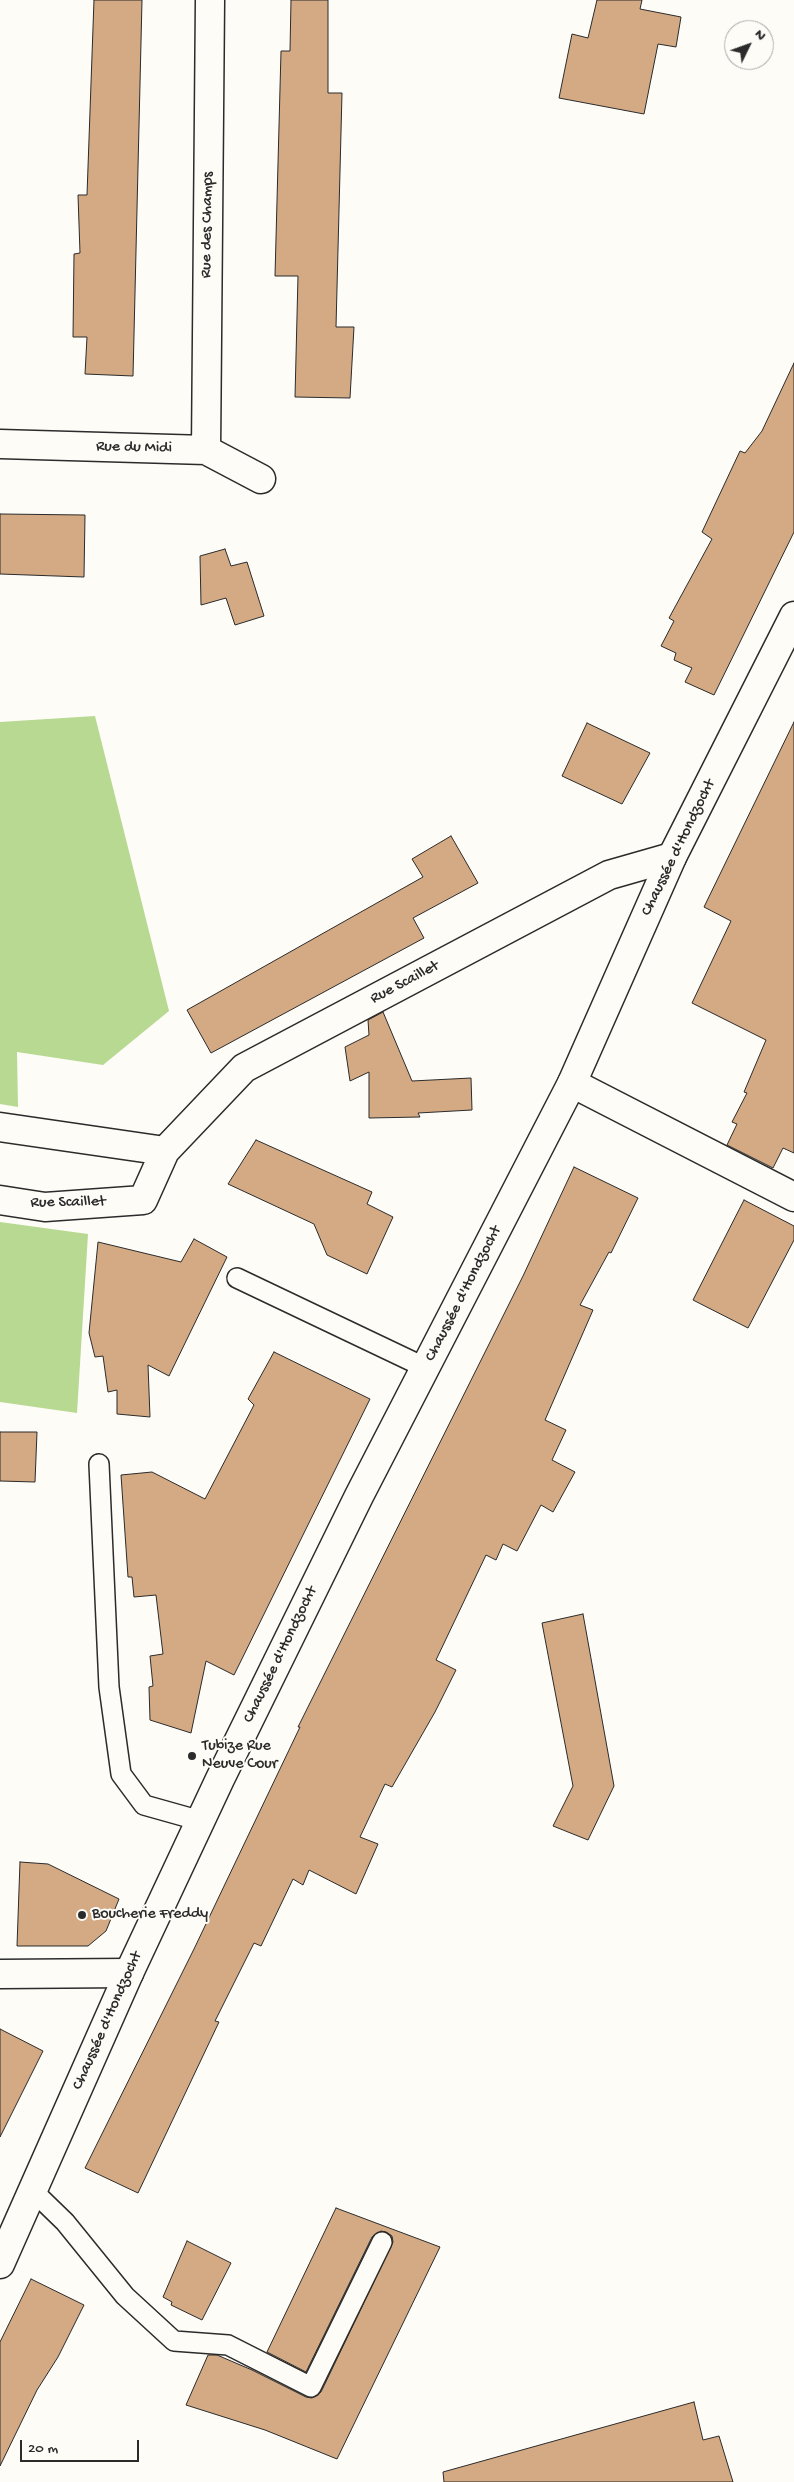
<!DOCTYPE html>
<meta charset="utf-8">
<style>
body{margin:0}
#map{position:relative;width:794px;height:2482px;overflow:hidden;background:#fdfcf7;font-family:"Gochi Hand",sans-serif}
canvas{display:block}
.north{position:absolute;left:724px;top:20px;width:50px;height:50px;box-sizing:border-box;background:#fdfcf7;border:1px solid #a9a8a5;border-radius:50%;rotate:48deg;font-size:14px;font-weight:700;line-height:20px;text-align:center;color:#2b2b2b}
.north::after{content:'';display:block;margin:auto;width:18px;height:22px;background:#2b2b2b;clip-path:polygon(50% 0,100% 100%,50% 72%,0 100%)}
.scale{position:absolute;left:20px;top:2440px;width:119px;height:22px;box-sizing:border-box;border:2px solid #2b2b2b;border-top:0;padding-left:6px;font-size:15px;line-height:18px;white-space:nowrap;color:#2b2b2b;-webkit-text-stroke:4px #fdfcf7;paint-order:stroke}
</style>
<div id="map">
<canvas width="794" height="2482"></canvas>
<div class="north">N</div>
<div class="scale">20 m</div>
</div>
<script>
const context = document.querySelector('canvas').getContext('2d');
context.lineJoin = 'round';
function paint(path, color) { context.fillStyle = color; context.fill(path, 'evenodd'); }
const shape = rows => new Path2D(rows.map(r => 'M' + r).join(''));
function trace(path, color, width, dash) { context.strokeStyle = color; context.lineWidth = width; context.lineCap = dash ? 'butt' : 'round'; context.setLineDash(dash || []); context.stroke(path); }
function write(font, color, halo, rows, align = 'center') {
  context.font = font + ' "Gochi Hand",sans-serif'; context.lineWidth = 4; context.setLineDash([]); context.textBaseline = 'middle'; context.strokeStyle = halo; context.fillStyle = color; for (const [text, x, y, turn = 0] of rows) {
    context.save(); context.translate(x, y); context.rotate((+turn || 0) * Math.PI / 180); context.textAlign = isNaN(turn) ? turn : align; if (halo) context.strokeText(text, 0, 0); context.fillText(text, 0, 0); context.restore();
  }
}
paint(shape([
 [95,716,169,1011,103,1065,17,1052,18,1107,0,1104,0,722],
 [0,1222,88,1234,77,1413,0,1402]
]), '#b8d992');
const building = shape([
 [94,0,142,0,133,376,85,374,87,337,73,337,74,254,80,253,78,195,87,195,94,0],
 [291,0,328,0,328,93,342,93,336,327,354,327,350,398,295,397,298,276,275,276,281,51,290,51,291,0],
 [597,0,642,0,640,9,681,17,676,47,658,44,644,114,559,98,572,34,588,38,597,0],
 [794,363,794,532,714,695,685,682,692,668,674,660,676,653,661,646,674,621,669,618,712,539,702,532,740,451,745,453,762,431,794,363],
 [0,514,85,515,84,577,0,574,0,514],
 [225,549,231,566,247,562,264,616,235,625,226,598,201,605,200,556,225,549],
 [794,722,794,1153,783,1148,773,1168,727,1145,737,1124,732,1122,747,1093,744,1092,766,1040,692,1003,731,921,704,907,794,722],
 [587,723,650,753,622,804,562,776,587,723],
 [451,836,478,883,413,918,424,938,211,1053,187,1010,423,877,412,859,451,836],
 [383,1012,412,1081,471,1078,472,1110,418,1113,420,1117,369,1118,369,1072,350,1081,345,1047,369,1035,368,1020,383,1012],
 [256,1140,372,1192,367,1204,393,1217,367,1274,327,1255,314,1224,228,1184,256,1140],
 [574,1167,638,1198,611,1253,609,1252,580,1305,593,1310,545,1420,566,1430,552,1460,575,1472,553,1512,541,1505,517,1551,503,1544,496,1560,486,1555,436,1660,456,1670,435,1712,392,1787,385,1784,360,1837,378,1844,356,1894,309,1870,303,1885,293,1879,261,1946,254,1943,215,2021,219,2022,138,2193,85,2168,194,1949,300,1727,298,1727,523,1276,574,1167],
 [744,1200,794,1226,794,1240,748,1328,693,1300,744,1200],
 [194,1239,227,1257,169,1376,148,1365,150,1417,117,1414,117,1390,108,1392,103,1356,95,1357,89,1333,98,1242,181,1262,194,1239],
 [274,1352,370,1399,234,1675,206,1661,191,1733,150,1720,149,1687,153,1686,150,1656,163,1654,156,1595,134,1597,132,1577,128,1577,121,1475,152,1472,205,1499,254,1405,248,1399,274,1352],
 [0,1432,37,1432,35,1482,0,1481,0,1432],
 [583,1614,614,1786,588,1840,553,1826,573,1786,542,1623,583,1614],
 [20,1862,48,1864,119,1899,106,1931,88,1946,17,1946,20,1862],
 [0,2029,43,2051,0,2137,0,2029],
 [336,2208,440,2247,337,2459,265,2430,186,2405,208,2355,217,2355,252,2370,306,2397,312,2398,321,2392,393,2242,392,2236,386,2232,381,2231,372,2237,306,2372,267,2352,336,2208],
 [187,2241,231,2263,202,2320,171,2305,172,2302,163,2297,187,2241],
 [31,2279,84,2305,58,2357,37,2390,0,2466,0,2342,31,2279],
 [694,2402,703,2440,719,2436,733,2482,444,2482,443,2472,694,2402]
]);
paint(building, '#d3aa84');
trace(building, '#2b2b2b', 1);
const lane = shape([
 [237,1278,426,1368],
 [99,1464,109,1687,121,1774,144,1805,201,1821],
 [33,2191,65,2222,125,2296,174,2341,228,2345,311,2387,382,2242]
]);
const street = shape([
 [0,444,206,450,261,479],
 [206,450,210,0],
 [572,1083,794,1197],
 [0,1127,165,1151],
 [0,1200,45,1207,143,1200,165,1151,244,1068,609,875,672,857],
 [0,1974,129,1973]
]);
const secondary = shape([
 [0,2264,129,1973,220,1779,359,1496,572,1083,672,857,794,616]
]);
trace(lane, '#2b2b2b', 22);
trace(street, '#2b2b2b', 31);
trace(secondary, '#2b2b2b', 31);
trace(lane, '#fdfcf7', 19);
trace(street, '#fdfcf7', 28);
trace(secondary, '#fdfcf7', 28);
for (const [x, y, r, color] of [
 [192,1756,5,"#2b2b2b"],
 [82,1915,5,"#2b2b2b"]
]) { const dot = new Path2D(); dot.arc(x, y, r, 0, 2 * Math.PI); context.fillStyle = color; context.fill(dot); trace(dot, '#fdfcf7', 2); }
write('16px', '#2b2b2b', '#fdfcf7', [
 ["Rue des Champs",208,225,-89],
 ["Rue du Midi",134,448,1],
 ["Chaussée d'Hondzocht",679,848,-64],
 ["Rue Scaillet",405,983,-28],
 ["Rue Scaillet",68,1203,-1],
 ["Chaussée d'Hondzocht",464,1294,-63],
 ["Chaussée d'Hondzocht",281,1655,-64],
 ["Chaussée d'Hondzocht",108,2021,-66]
]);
write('16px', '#2b2b2b', '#fdfcf7', [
 ["Tubize Rue",202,1747],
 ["Neuve Cour",202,1765],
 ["Boucherie Freddy",92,1915]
], 'left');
</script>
